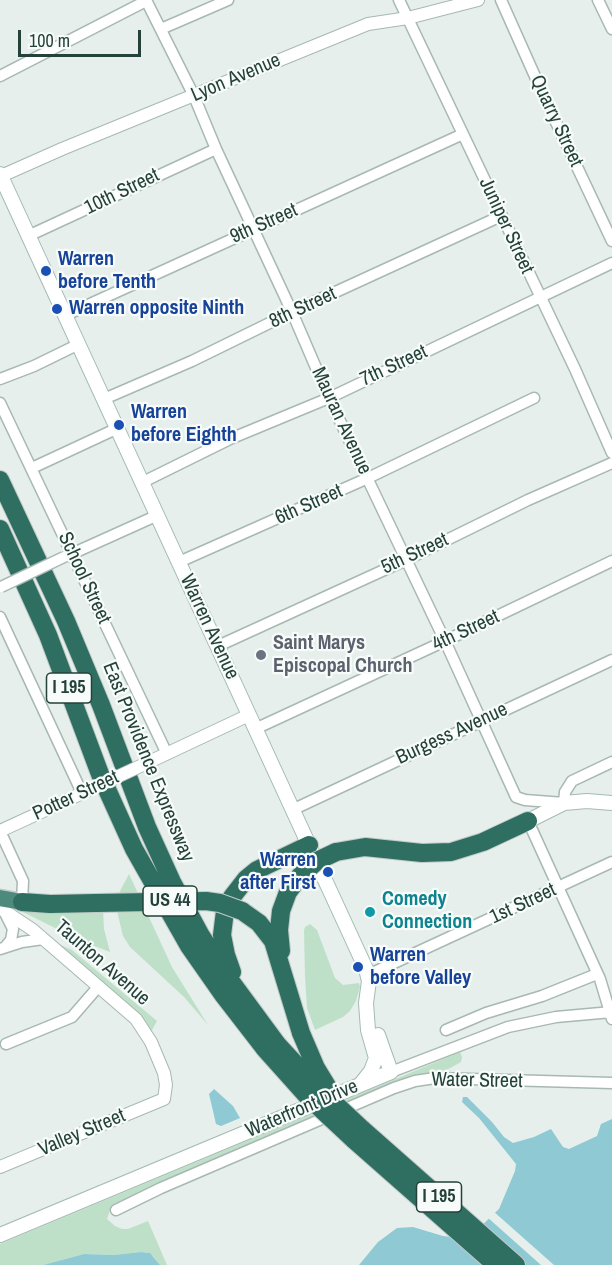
<!DOCTYPE html>
<style>
body{margin:0}
#map{position:relative;width:612px;height:1265px;overflow:hidden;background:#e6efeb;font-family:"Archivo Narrow",sans-serif}
canvas{display:block}
.scale{position:absolute;left:18px;top:30px;width:123px;height:27px;box-sizing:border-box;border:3px solid #24423a;border-top:0;padding-left:8px;font-size:18px;line-height:21px;white-space:nowrap;color:#24423a;-webkit-text-stroke:4px #f7fbf9;paint-order:stroke}
</style>
<div id="map">
<canvas width="612" height="1265"></canvas>
<div class="scale">100 m</div>
</div>
<script>
const context = document.querySelector('canvas').getContext('2d');
context.lineJoin = 'round';
function paint(path, color) { context.fillStyle = color; context.fill(path, 'evenodd'); }
const shape = rows => new Path2D(rows.map(r => 'M' + r).join(''));
function trace(path, color, width, dash) { context.strokeStyle = color; context.lineWidth = width; context.lineCap = dash ? 'butt' : 'round'; context.setLineDash(dash || []); context.stroke(path); }
function write(font, color, halo, rows, align = 'center') {
  context.font = font + ' "Archivo Narrow",sans-serif'; context.lineWidth = 4.5; context.setLineDash([]); context.textBaseline = 'middle'; context.strokeStyle = halo; context.fillStyle = color; for (const [text, x, y, turn = 0] of rows) {
    context.save(); context.translate(x, y); context.rotate((+turn || 0) * Math.PI / 180); context.textAlign = isNaN(turn) ? turn : align; if (halo) context.strokeText(text, 0, 0); context.fillText(text, 0, 0); context.restore();
  }
}
paint(shape([
 [129,874,172,967,208,1025,184,997,130,947,123,936,116,907,120,891],
 [10,908,103,909,104,929,110,952,79,940,25,913],
 [310,924,317,930,335,978,343,985,359,983,360,987,356,1001,350,1011,343,1017,315,1030,307,1008,305,976,304,930,305,927],
 [56,943,72,950,157,1021,151,1032,146,1024],
 [460,1052,462,1057,461,1062,443,1072,422,1074,399,1081,117,1205,110,1210,107,1219,115,1226,122,1229,128,1229,148,1221,167,1265,160,1265,153,1256,146,1252,141,1252,114,1255,84,1254,43,1265,0,1265,0,1244]
]), '#bfe0c8');
paint(shape([
 [214,1089,233,1106,240,1118,221,1126,216,1124,209,1094],
 [463,1097,467,1097,492,1122,504,1137,513,1143,534,1137,551,1129,563,1147,569,1149,597,1136,601,1124,612,1119,612,1265,359,1265,378,1242,397,1228,413,1227,443,1236,459,1238,478,1229,499,1209,515,1171,516,1164,479,1118,462,1102],
 [141,1252,150,1253,160,1265,43,1265,84,1254,114,1255]
]), '#8ec9d4');
paint(shape([
 [493,1211,554,1265,541,1265,487,1217]
]), '#e6efeb');
const minor = shape([
 [146,0,194,96,216,149,292,312,329,398,445,641,516,797,525,800,564,803,565,792,572,781,612,762],
 [399,0,575,369,612,453],
 [501,0,546,101,612,241],
 [598,0,612,29],
 [161,29,228,0],
 [0,76,146,1],
 [28,236,216,149],
 [66,315,463,134],
 [0,379,34,366,79,344],
 [104,399,192,361,292,312,501,216],
 [0,403,167,754],
 [32,468,118,428],
 [143,482,230,439,329,398,612,263],
 [67,556,158,515],
 [179,562,368,478,534,398],
 [0,617,82,793],
 [218,646,406,560,528,500,612,463],
 [255,729,445,641,612,561],
 [292,810,612,660],
 [528,821,600,979,612,1019],
 [0,831,23,881,22,902],
 [5,913,13,929,11,940,6,946],
 [0,949,22,942,43,939],
 [368,975,612,862],
 [446,1030,486,1013,542,996,597,974],
 [6,1044,72,1017,98,987],
 [391,1072,508,1027,556,1017,612,1012],
 [116,1210,161,1188,394,1088,415,1081,435,1078,612,1083]
]);
const tertiary = shape([
 [1,176,62,149,368,24,408,18,478,0],
 [149,762,249,715],
 [0,831,89,790],
 [0,1167,164,1099,166,1085,164,1073,151,1042,136,1019,33,930,0,908]
]);
const secondary = shape([
 [0,174,366,969,369,981,366,1003,368,1030,376,1058,371,1071,360,1085],
 [528,821,564,803,587,801,612,803],
 [378,1035,391,1072],
 [0,1235,391,1072]
]);
const trunk = shape([
 [0,898,22,902]
]);
const motorway = shape([
 [0,480,66,621,101,705,147,827,172,882,200,934,224,972,277,1044],
 [0,529,48,635,100,774,134,849,189,946,224,996,265,1049],
 [336,852,365,847,422,853,451,852,483,842,528,821],
 [22,902,50,904,96,903],
 [242,911,259,923,273,941,301,1033],
 [281,951,279,930,281,911,288,892,300,876],
 [232,972,226,955,222,935,225,911,232,897,246,879,257,870,309,845],
 [362,1129,516,1265],
 [353,1139,496,1265]
]);
trace(minor, '#a8b8b2', 13);
trace(tertiary, '#a8b8b2', 14);
trace(secondary, '#a4bbb3', 16);
trace(trunk, '#c2cac8', 19);
trace(motorway, '#c2cac8', 20);
trace(minor, '#fff', 10);
trace(tertiary, '#fff', 12);
trace(secondary, '#fff', 14);
trace(trunk, '#4c8a7c', 16);
trace(motorway, '#2f6f62', 18);
const minorBridge = shape([
 [1,587,64,557]
]);
const tertiaryBridge = shape([
 [89,790,149,762]
]);
const motorwayBridge = shape([
 [300,876,317,861,336,852],
 [96,903,206,901,220,903,242,911],
 [301,1033,316,1068,330,1091],
 [277,1044,314,1084,362,1129],
 [265,1049,308,1097,353,1139]
]);
trace(minorBridge, '#a8b8b2', 13, []);
trace(tertiaryBridge, '#a8b8b2', 14, []);
trace(motorwayBridge, '#c2cac8', 20, []);
trace(minorBridge, '#fff', 10);
trace(tertiaryBridge, '#fff', 12);
trace(motorwayBridge, '#2f6f62', 18);
for (const [x, y, r, color] of [
 [46,271,6,"#1a4fb4"],
 [57,309,6,"#1a4fb4"],
 [119,425,6,"#1a4fb4"],
 [261,655,6,"#6b7280"],
 [328,872,6,"#1a4fb4"],
 [370,912,6,"#0f9aa8"],
 [358,967,6,"#1a4fb4"]
]) { const dot = new Path2D(); dot.arc(x, y, r, 0, 2 * Math.PI); context.fillStyle = color; context.fill(dot); trace(dot, '#f7fbf9', 2); }
for (const [x, y, w] of [
 [69,688,45],
 [170,901,54],
 [439,1197,45]
]) { const box = new Path2D(); box.roundRect(x - w / 2, y - 15, w, 30, 4.5); context.fillStyle = '#f7fbf9'; context.fill(box); trace(box, '#24423a', 1.5); }
write('bold 18px', '#24423a', null, [
 ["I 195",69,688],
 ["US 44",170,901],
 ["I 195",439,1197]
]);
write('20px', '#24423a', '#f7fbf9', [
 ["Lyon Avenue",236,78,-23],
 ["Quarry Street",556,121,65],
 ["10th Street",122,192,-26],
 ["9th Street",264,224,-24],
 ["Juniper Street",506,226,65],
 ["8th Street",303,308,-25],
 ["7th Street",394,366,-25],
 ["Mauran Avenue",341,421,65],
 ["6th Street",309,505,-24],
 ["5th Street",415,554,-25],
 ["School Street",84,578,65],
 ["Warren Avenue",209,627,65],
 ["4th Street",466,631,-25],
 ["Burgess Avenue",452,734,-25],
 ["East Providence Expressway",148,762,68],
 ["Potter Street",76,796,-25],
 ["1st Street",523,904,-25],
 ["Taunton Avenue",102,963,41],
 ["Water Street",477,1081,1],
 ["Waterfront Drive",302,1109,-23],
 ["Valley Street",82,1133,-23]
]);
write('bold 20px', '#164399', '#f7fbf9', [
 ["Warren",58,260],
 ["before Tenth",58,283],
 ["Warren opposite Ninth",69,309],
 ["Warren",131,413],
 ["before Eighth",131,436],
 ["Warren",316,861,"right"],
 ["after First",316,884,"right"],
 ["Warren",370,956],
 ["before Valley",370,979]
], 'left');
write('bold 20px', '#5b616d', '#f7fbf9', [
 ["Saint Marys",273,644],
 ["Episcopal Church",273,667]
], 'left');
write('bold 20px', '#0d838f', '#f7fbf9', [
 ["Comedy",382,900],
 ["Connection",382,923]
], 'left');
</script>
